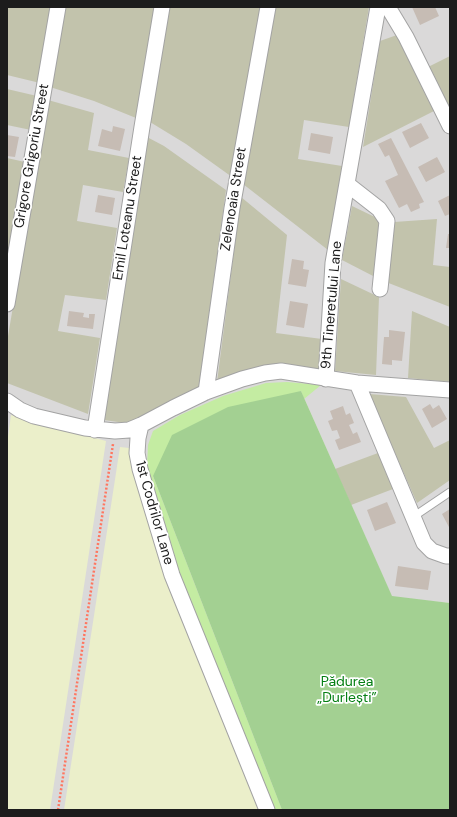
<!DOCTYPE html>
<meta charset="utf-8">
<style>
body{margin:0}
#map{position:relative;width:457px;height:817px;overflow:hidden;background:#eeeae0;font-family:"DM Sans",sans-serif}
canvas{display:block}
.frame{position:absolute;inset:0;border:8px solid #1c1c1c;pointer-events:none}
</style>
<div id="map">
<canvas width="457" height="817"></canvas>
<div class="frame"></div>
</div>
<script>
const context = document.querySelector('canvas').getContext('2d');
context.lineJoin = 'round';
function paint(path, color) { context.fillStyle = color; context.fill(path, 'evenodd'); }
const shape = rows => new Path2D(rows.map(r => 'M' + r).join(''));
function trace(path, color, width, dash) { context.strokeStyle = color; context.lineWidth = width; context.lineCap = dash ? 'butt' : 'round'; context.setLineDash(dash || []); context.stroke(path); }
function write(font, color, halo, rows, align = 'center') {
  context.font = font + ' "DM Sans",sans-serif'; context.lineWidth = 3.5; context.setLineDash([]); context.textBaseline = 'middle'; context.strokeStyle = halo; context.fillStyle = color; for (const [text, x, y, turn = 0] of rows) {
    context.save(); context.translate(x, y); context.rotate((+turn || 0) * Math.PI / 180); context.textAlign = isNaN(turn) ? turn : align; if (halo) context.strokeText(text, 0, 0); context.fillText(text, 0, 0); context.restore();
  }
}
paint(shape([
 [7,7,450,7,450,603,392,597,301,391,153,476,282,810,7,810]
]), '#dad9d9');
paint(shape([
 [7,7,53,7,40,83,7,75],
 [64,7,156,7,136,118,94,101,50,87],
 [170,7,261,7,232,177,186,144,150,122],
 [275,7,369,7,349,127,304,120,298,159,342,166,328,250,243,184],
 [397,35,434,111,363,147,380,41],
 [450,56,450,111,428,67],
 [7,89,37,96,31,130,7,125],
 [48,100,94,113,88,150,129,158,123,192,83,185,77,221,117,228,106,300,65,295,58,331,100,338,88,414,7,383,7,342],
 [147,137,164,146,226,190,199,387,140,419,125,423,104,420],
 [7,158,25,162,7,268],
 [241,197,287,235,276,333,322,339,319,371,217,382],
 [352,206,379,219,375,277,342,260],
 [437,219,433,265,450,267,450,307,386,282,394,222],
 [341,279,379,297,376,375,335,371],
 [412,311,450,327,450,382,408,378],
 [369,394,406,397,434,448,450,440,450,480,417,503],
 [378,453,393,489,351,505,335,469]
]), '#c2c3ac');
paint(shape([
 [11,415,106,441,50,810,7,810,7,444],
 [120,447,129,448,163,568,258,807,257,810,64,810]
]), '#ebefca');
paint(shape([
 [287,382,321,385,304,399,301,391,153,476,282,810,271,810,171,560,147,467,148,445,153,431,180,415,223,396,266,383]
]), '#c4eca2');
paint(shape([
 [301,391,392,596,450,603,450,810,282,810,153,476,172,435,228,407]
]), '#a3d092');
paint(shape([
 [412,7,435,7,439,16,420,25],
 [421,123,429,138,410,148,402,132],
 [113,126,125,129,120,151,98,146,102,129,112,132],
 [311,133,333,137,330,154,308,150],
 [7,135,19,137,15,157,7,156],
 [391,138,424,202,419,204,420,208,411,212,407,204,399,208,385,181,398,175,389,155,385,157,378,144],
 [437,157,445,172,426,182,418,167],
 [98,195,115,198,112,215,95,212],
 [450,195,450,214,445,216,438,201],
 [448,234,450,234,450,248,446,248],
 [292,259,304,261,303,269,309,270,306,287,288,284],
 [290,301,308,304,304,328,286,325],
 [69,311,84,313,83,317,89,318,89,314,95,314,93,329,67,326],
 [389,330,405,332,402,361,392,360,392,365,382,364,384,337,389,337],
 [430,404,433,409,439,405,447,419,432,428,422,409],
 [343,406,346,415,350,413,354,423,349,425,353,434,357,432,361,442,339,450,335,440,340,438,337,430,332,431,328,421,333,419,330,411],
 [387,502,396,523,375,531,367,510],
 [450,509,450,529,442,514],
 [398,566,431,571,428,590,395,586]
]), '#c6bcb4');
const service = shape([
 [413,517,450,492]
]);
const minor = shape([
 [388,7,406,37,450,126],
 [347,184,379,209,387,221,380,289],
 [7,304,58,7],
 [326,379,333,263,378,7],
 [357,383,424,543,432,551,446,556,450,556],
 [206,392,232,208,268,7],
 [7,401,20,410,34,416,85,428,115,431,129,430,141,425],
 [95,430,142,127,162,7],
 [267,810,172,575,140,469,137,453,138,438,141,425,173,408,206,392,242,379,265,373,281,371,357,383,450,390]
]);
trace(service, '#a3a3a3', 9);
trace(minor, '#a3a3a3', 17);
trace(shape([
 [58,810,113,444]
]), '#ff7660', 2.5, [2, 2]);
trace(service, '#fff', 7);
trace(minor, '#fff', 15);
write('14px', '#1c1c1c', '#fff', [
 ["Grigore Grigoriu Street",32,156,-80],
 ["Zelenoaia Street",234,199,-81],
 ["Emil Loteanu Street",128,218,-81],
 ["9th Tineretului Lane",332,305,-85],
 ["1st Codrilor Lane",154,513,74]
]);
write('14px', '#057f13', '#fff', [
 ["Pădurea",347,682],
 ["„Durlești”",347,698]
]);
</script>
